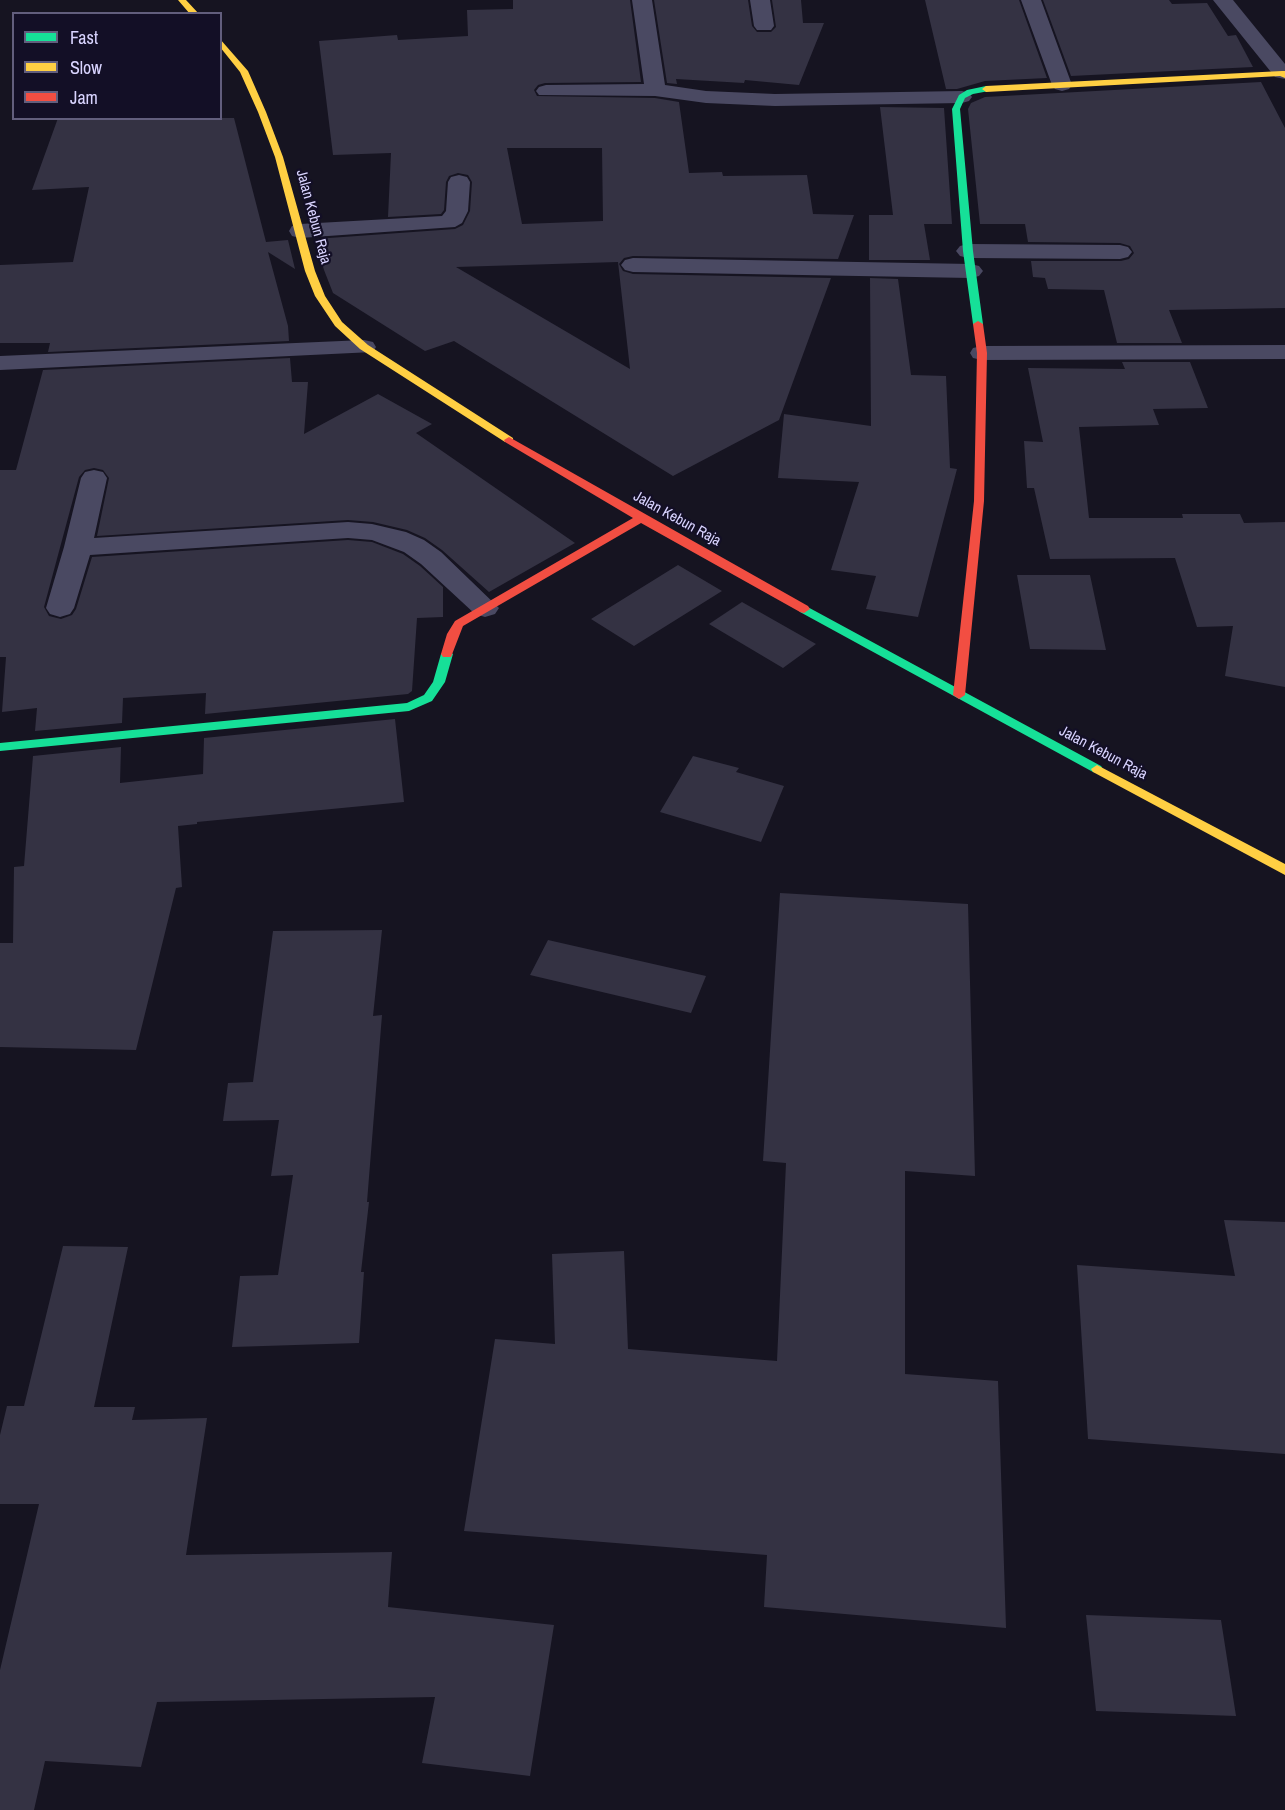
<!DOCTYPE html>
<style>
body{margin:0}
#map{position:relative;width:1285px;height:1810px;overflow:hidden;background:#161421;font-family:"Archivo Narrow",sans-serif}
canvas{display:block}
.legend{position:absolute;left:12px;top:12px;width:210px;height:108px;box-sizing:border-box;background:#130f26;border:2px solid #625e7d;margin:0;padding:8px 10px;list-style:none;font-size:18px;color:#d9d4ff}
.legend li{display:flex;align-items:center;gap:12px;height:30px}
.legend b{width:30px;border:2px solid #625e7d}
</style>
<div id="map">
<canvas width="1285" height="1810"></canvas>
<ul class="legend">
<li><b style="height:8px;background:#16e098"></b>Fast</li>
<li><b style="height:8px;background:#ffcf43"></b>Slow</li>
<li><b style="height:8px;background:#f24e42"></b>Jam</li>
</ul>
</div>
<script>
const context = document.querySelector('canvas').getContext('2d');
context.lineJoin = 'round';
function paint(path, color) { context.fillStyle = color; context.fill(path, 'evenodd'); }
const shape = rows => new Path2D(rows.map(r => 'M' + r).join(''));
function write(font, color, halo, rows, align = 'center') {
  context.font = font + ' "Archivo Narrow",sans-serif'; context.lineWidth = 4.5; context.setLineDash([]); context.textBaseline = 'middle'; context.strokeStyle = halo; context.fillStyle = color; for (const [text, x, y, turn = 0] of rows) {
    context.save(); context.translate(x, y); context.rotate((+turn || 0) * Math.PI / 180); context.textAlign = isNaN(turn) ? turn : align; if (halo) context.strokeText(text, 0, 0); context.fillText(text, 0, 0); context.restore();
  }
}
paint(shape([
 [513,0,630,0,641,82,545,83,538,85,534,90,537,96,655,98,679,102,689,173,722,172,723,176,807,175,813,214,854,215,838,259,633,256,624,258,619,264,623,271,633,274,831,278,779,420,673,476,454,341,425,351,333,293,324,270,315,239,455,229,463,225,470,211,472,182,468,175,458,173,449,176,446,182,444,210,441,214,388,217,391,153,333,155,319,41,397,35,398,40,468,36,467,10,513,9],
 [507,148,602,148,603,221,522,224],
 [618,262,630,369,456,267],
 [654,0,748,0,752,26,757,32,771,32,776,27,772,0,801,0,803,23,824,23,799,85,745,80,744,83,676,79,677,84,667,83],
 [925,0,1019,0,1047,78,985,81,957,89,946,89],
 [1043,0,1169,0,1172,4,1207,3,1228,36,1236,35,1253,67,1071,76],
 [1261,82,1285,128,1285,308,1169,310,1182,343,1117,343,1104,290,1048,289,1045,278,1033,277,1031,261,1121,261,1129,259,1134,253,1130,246,1120,243,1028,242,1025,224,980,224,968,109,971,103,985,97],
 [880,107,944,108,952,224,924,224,930,260,869,260,869,215,893,215],
 [58,118,234,118,266,242,288,240,295,269,268,252,288,326,289,341,48,352,50,343,0,343,0,265,73,262,89,187,32,190],
 [870,278,898,279,911,375,946,376,950,468,957,469,918,617,866,609,876,576,831,570,859,482,778,478,784,414,871,426],
 [290,358,292,382,308,382,304,434,378,394,432,424,416,433,575,543,489,592,442,550,425,538,407,530,373,522,348,520,97,536,109,478,103,470,94,468,85,470,79,477,44,607,49,616,61,619,72,615,76,609,92,557,348,540,372,542,403,554,420,566,443,587,443,617,417,618,412,691,408,694,205,714,206,693,123,698,122,723,35,731,37,708,2,712,6,657,0,657,0,470,16,470,43,370],
 [1122,362,1190,362,1208,408,1153,409,1159,425,1079,427,1089,518,1183,518,1182,514,1240,514,1244,523,1285,522,1285,687,1225,676,1233,626,1197,627,1175,558,1050,559,1034,488,1027,488,1024,441,1043,442,1028,368,1125,369],
 [678,565,722,591,634,646,591,619],
 [1017,575,1090,575,1106,650,1030,649],
 [742,602,816,644,783,668,709,624],
 [395,719,404,802,197,822,197,824,178,826,182,887,176,888,136,1050,0,1047,0,943,13,943,14,867,24,866,33,756,121,747,120,783,203,774,204,738],
 [693,756,739,768,736,772,784,786,761,842,660,812],
 [780,893,968,904,975,1176,905,1171,905,1374,998,1381,1006,1628,764,1607,767,1555,464,1531,495,1339,555,1344,552,1254,624,1251,628,1349,777,1361,786,1163,763,1161],
 [382,930,373,1016,382,1015,367,1202,369,1202,361,1272,364,1272,359,1343,232,1347,240,1276,278,1275,293,1175,271,1176,279,1120,223,1121,228,1083,253,1082,273,931],
 [548,940,706,976,691,1013,530,975],
 [1224,1220,1285,1222,1285,1454,1088,1439,1077,1265,1235,1276],
 [63,1246,128,1247,94,1407,135,1407,132,1420,207,1418,186,1555,392,1552,388,1607,554,1625,530,1776,422,1763,435,1697,157,1702,141,1767,45,1761,34,1810,0,1810,0,1670,39,1504,0,1504,0,1435,7,1406,24,1406],
 [1086,1615,1221,1620,1236,1716,1096,1711]
]), '#343243');
paint(shape([
 [632,0,652,0,665,85,706,91,775,94,962,91,969,93,972,97,969,101,962,103,775,106,706,103,655,96,539,95,536,91,539,87,546,85,644,84,632,0],
 [750,0,770,0,774,26,771,30,757,30,754,26,750,0],
 [1021,0,1041,0,1072,85,1069,89,1062,91,1055,89,1052,85,1021,0],
 [1213,0,1233,0,1285,64,1285,79,1275,77,1213,0],
 [459,175,467,177,470,182,468,211,462,223,455,227,300,238,292,236,289,231,292,226,300,224,442,216,446,211,448,182,451,177,459,175],
 [968,244,1120,245,1128,247,1132,252,1128,257,1120,259,968,258,960,256,956,251,960,246,968,244],
 [633,258,971,264,979,266,983,271,979,276,971,278,633,272,625,270,621,265,625,260,633,258],
 [364,340,373,342,376,347,373,352,0,370,0,356,364,340],
 [1285,345,1285,359,982,360,973,358,970,353,973,348,982,346,1285,345],
 [94,470,103,472,107,478,94,538,348,522,372,524,406,532,424,540,441,552,499,608,495,614,485,617,475,614,421,564,404,552,372,540,348,538,90,555,74,608,70,614,60,617,50,614,46,608,64,547,81,478,85,472,94,470]
]), '#4a4962');
paint(shape([
 [986,86,989,87,989,91,973,94,965,98,960,109,973,251,983,324,978,327,973,324,963,251,952,109,959,95,967,90,986,86],
 [804,605,1101,766,1103,769,1097,773,1093,772,800,612,798,609,804,605],
 [447,650,453,654,445,682,432,701,409,711,0,751,0,743,407,703,424,695,433,682,441,654,447,650]
]), '#16e098');
paint(shape([
 [178,0,186,0,199,14,190,14,178,0],
 [220,39,248,71,266,112,283,157,315,271,325,296,342,322,368,345,513,438,513,442,505,442,360,349,335,326,315,296,305,271,275,157,258,112,240,72,220,47,220,39],
 [1282,71,1285,71,1285,78,1280,76,986,92,982,89,986,86,1282,71],
 [1097,765,1285,864,1285,875,1093,772,1091,769,1097,765]
]), '#ffcf43');
paint(shape([
 [978,321,983,324,987,353,984,501,965,695,959,699,953,695,974,501,977,353,973,324,978,321],
 [509,437,808,606,810,609,804,613,800,612,641,523,463,626,451,657,443,657,441,654,447,634,455,621,633,518,505,442,504,440,509,437]
]), '#f24e42');
write('15px', '#d9d4ff', '#130f26', [
 ["Jalan Kebun Raja",313,217,75],
 ["Jalan Kebun Raja",677,519,29],
 ["Jalan Kebun Raja",1103,753,28]
]);
</script>
